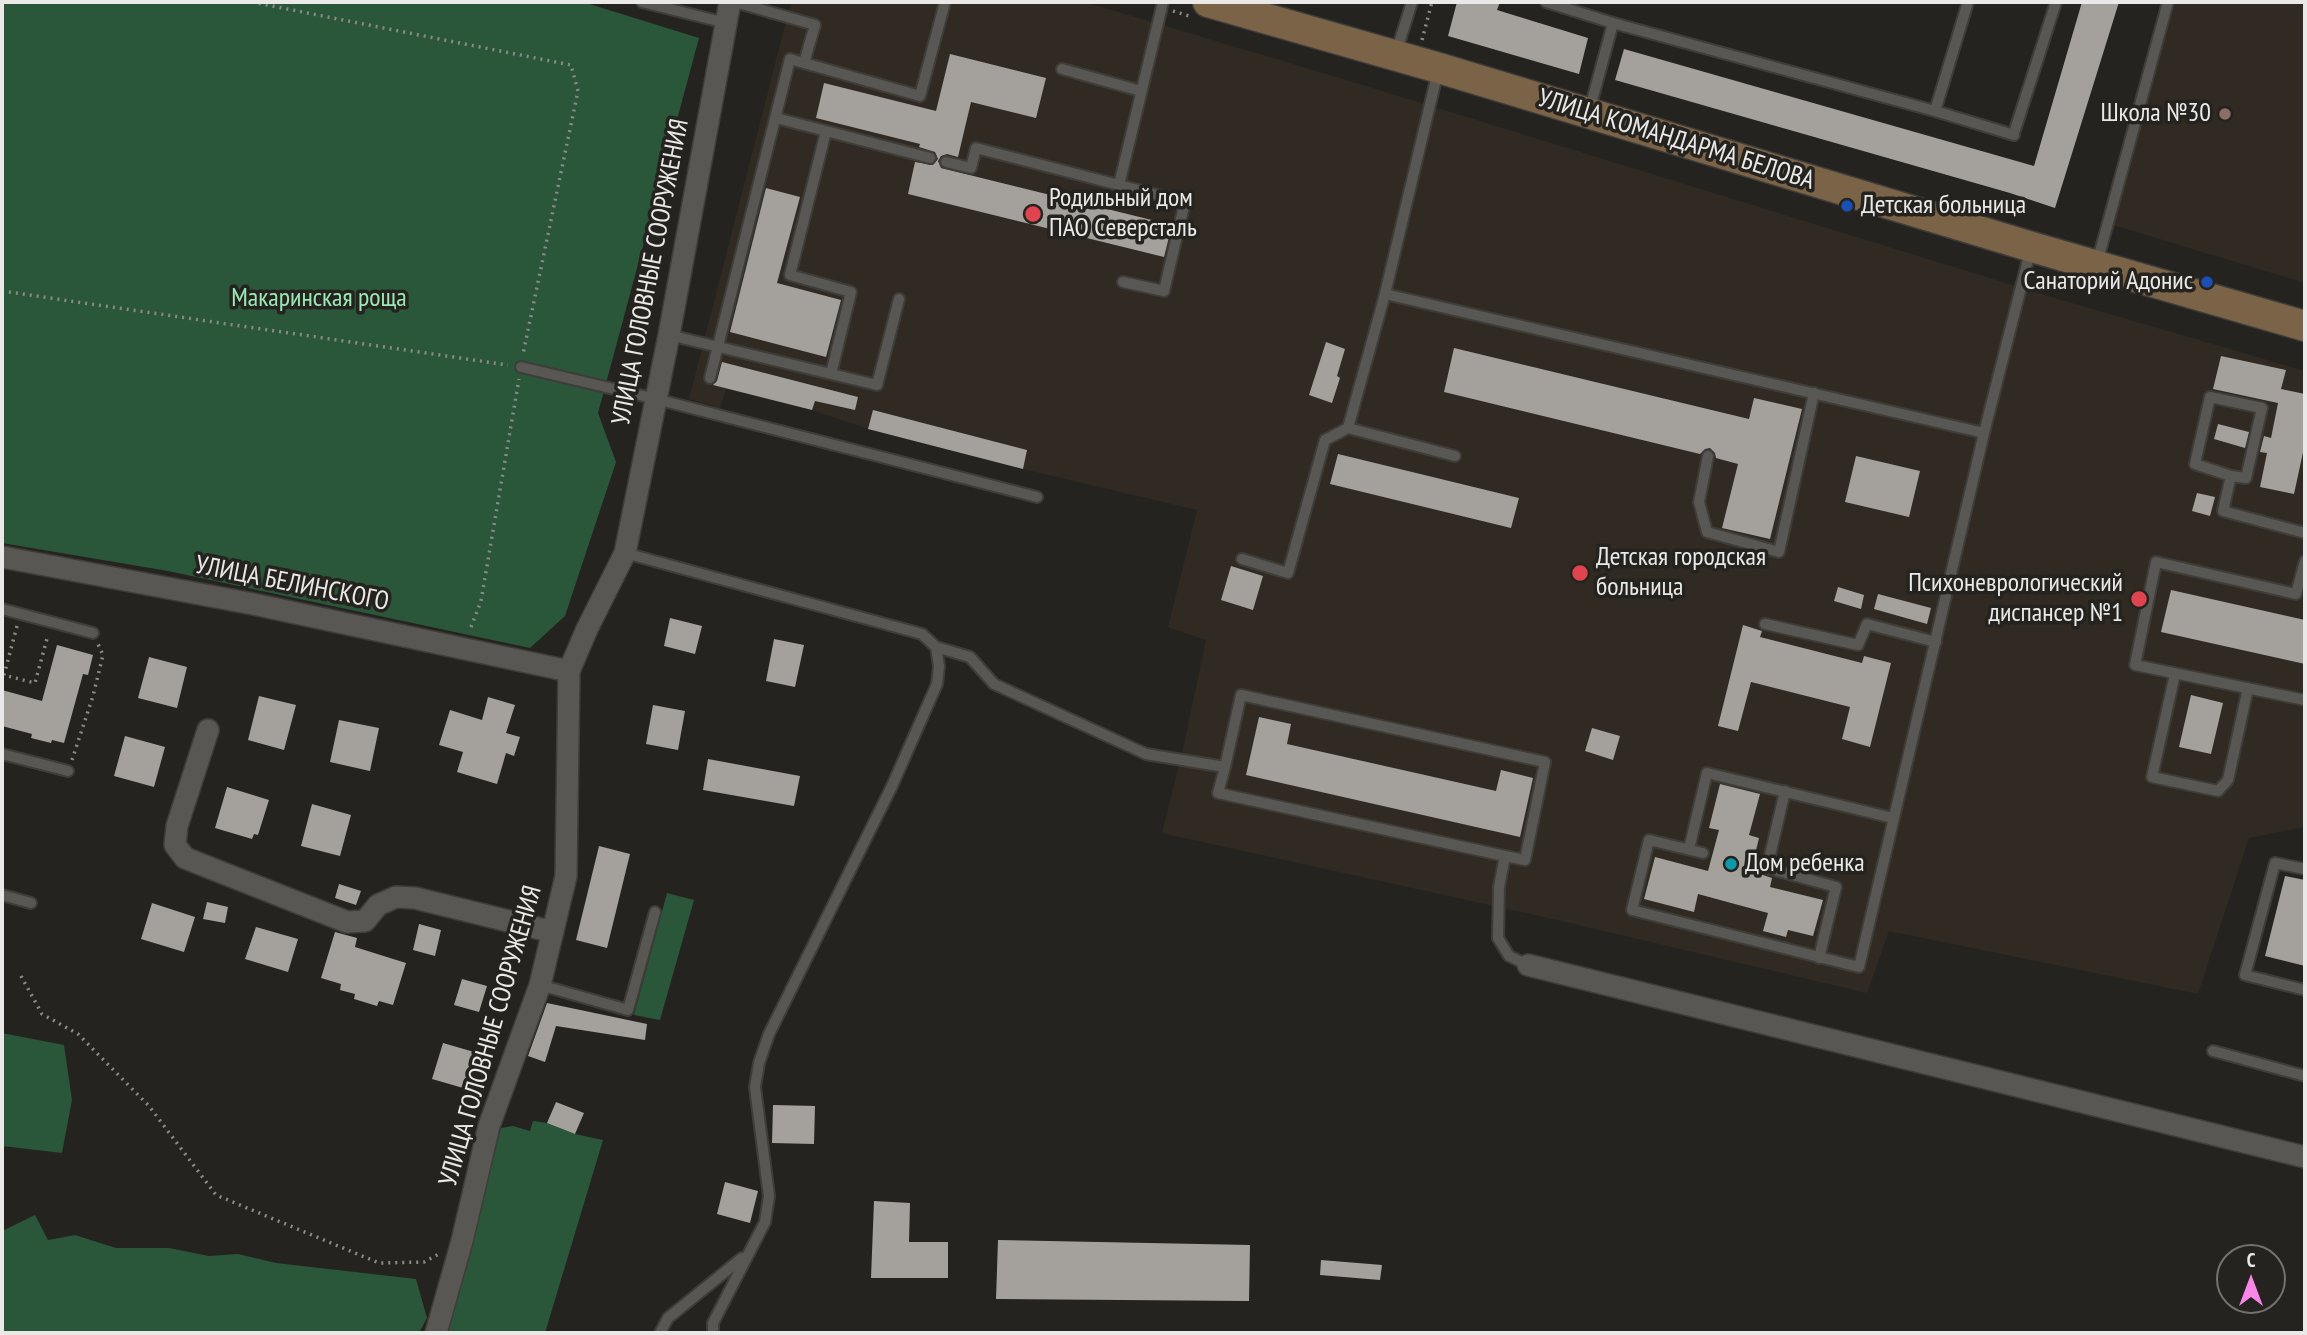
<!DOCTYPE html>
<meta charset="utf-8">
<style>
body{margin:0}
#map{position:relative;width:2307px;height:1335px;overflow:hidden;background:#25231f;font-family:"PT Sans Narrow",sans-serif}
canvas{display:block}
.frame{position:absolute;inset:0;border:4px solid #eae9e7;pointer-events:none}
.north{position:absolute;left:2216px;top:1244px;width:70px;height:70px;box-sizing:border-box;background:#25231f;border:2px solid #74726f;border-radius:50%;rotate:0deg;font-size:19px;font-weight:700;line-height:28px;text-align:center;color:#eae9e7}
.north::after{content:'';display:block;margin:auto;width:24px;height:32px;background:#f987e8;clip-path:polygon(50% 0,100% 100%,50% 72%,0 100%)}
</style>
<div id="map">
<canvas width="2307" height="1335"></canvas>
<div class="frame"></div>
<div class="north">С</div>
</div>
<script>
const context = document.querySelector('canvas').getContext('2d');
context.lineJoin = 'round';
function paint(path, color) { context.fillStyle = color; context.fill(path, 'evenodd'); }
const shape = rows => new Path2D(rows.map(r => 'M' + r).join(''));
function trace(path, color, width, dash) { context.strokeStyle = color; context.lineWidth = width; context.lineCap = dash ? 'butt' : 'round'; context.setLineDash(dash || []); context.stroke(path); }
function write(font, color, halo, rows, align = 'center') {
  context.font = font + ' "PT Sans Narrow",sans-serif'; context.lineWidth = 7; context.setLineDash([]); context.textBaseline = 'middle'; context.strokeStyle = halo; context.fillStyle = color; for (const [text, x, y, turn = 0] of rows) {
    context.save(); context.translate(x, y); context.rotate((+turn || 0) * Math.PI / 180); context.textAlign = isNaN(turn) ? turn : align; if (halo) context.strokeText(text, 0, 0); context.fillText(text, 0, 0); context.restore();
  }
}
paint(shape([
 [791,2,1085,2,1363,85,2048,296,2305,371,2305,827,2249,838,2198,994,1889,931,1867,993,1553,919,1162,833,1181,758,1206,640,1168,627,1197,510,1023,469,1026,450,874,410,868,429,812,410,726,389,720,408,689,399],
 [2175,2,2305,2,2305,283,2113,225]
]), '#302a22');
paint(shape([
 [2,2,583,2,699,38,598,413,616,462,565,616,530,648,168,571,2,543],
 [667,893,694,900,660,1020,634,1015],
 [2,1033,64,1045,72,1100,62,1153,2,1146],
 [533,1121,547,1123,575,1134,603,1140,545,1333,441,1333,470,1243,501,1128,513,1126,530,1131],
 [35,1215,48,1240,75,1235,116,1248,169,1248,209,1256,238,1254,276,1263,416,1279,427,1318,419,1333,2,1333,2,1231]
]), '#2a563a');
paint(shape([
 [1457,2,1500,2,1497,10,1588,38,1579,74,1448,36],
 [2082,2,2119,2,2055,208,2010,193,1615,80,1624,49,2034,166],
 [950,54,1046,78,1036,118,971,102,958,157,947,154,941,156,938,161,941,168,1172,225,1164,257,908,194,915,162,933,165,938,159,935,152,919,147,920,144,816,118,824,83,936,111],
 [766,188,800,197,777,283,841,300,826,357,730,332],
 [1326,342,1345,349,1337,376,1340,378,1332,403,1309,395],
 [1454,348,1749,419,1754,398,1802,409,1770,539,1722,528,1738,464,1716,458,1715,453,1710,448,1705,449,1700,454,1444,392],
 [2221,356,2286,370,2281,389,2305,394,2305,443,2294,494,2260,487,2267,453,2260,452,2264,436,2271,438,2278,403,2213,389],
 [722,362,858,397,855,410,815,401,812,410,713,385,717,381],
 [873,410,1027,450,1023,469,868,429],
 [2218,424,2249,432,2245,448,2214,439],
 [1338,454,1519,498,1511,528,1330,484],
 [1856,456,1920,471,1909,517,1845,502],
 [2197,493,2215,497,2210,516,2192,511],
 [1231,566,1263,576,1253,610,1221,600],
 [1838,587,1864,595,1861,609,1834,601],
 [2171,590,2305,620,2305,664,2161,632],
 [1878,594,1931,608,1927,624,1874,609],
 [670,618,702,626,695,654,664,646],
 [1743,625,1762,631,1760,637,1862,663,1864,656,1891,663,1870,747,1842,739,1850,707,1751,682,1738,731,1718,726],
 [774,639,804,645,795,687,766,681],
 [57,645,93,655,88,675,83,674,64,743,52,740,51,743,31,738,32,734,2,726,2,690,42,701],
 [149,657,187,667,177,708,138,698],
 [2191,695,2223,703,2211,754,2179,747],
 [259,696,296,705,284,750,248,740],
 [488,697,515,705,506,733,520,737,514,756,506,753,497,784,457,772,463,752,439,745,450,710,482,720],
 [653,705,685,711,678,750,646,744],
 [1259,717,1291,724,1287,744,1496,791,1501,770,1533,778,1520,837,1246,775],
 [339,720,379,728,370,771,330,762],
 [1592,728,1620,736,1613,760,1585,751],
 [125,736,165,747,154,787,114,776],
 [708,759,800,776,794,806,703,790],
 [1720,784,1760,794,1749,835,1759,838,1751,871,1772,878,1770,887,1823,900,1813,936,1788,930,1786,937,1763,931,1768,913,1698,894,1694,912,1644,899,1655,857,1708,871,1719,830,1709,828],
 [227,787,269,800,258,835,254,834,252,839,215,828],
 [312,804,351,815,340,856,301,846],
 [599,846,630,854,607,948,576,940],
 [2285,876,2305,880,2305,966,2265,956],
 [339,884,361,891,356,905,335,898],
 [207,902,228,907,225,923,203,919],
 [152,903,195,917,184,952,141,939],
 [419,924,441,930,435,956,413,950],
 [256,927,298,939,288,972,245,959],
 [335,932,357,938,355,947,406,963,393,1005,379,1001,377,1006,354,999,355,994,340,990,341,984,321,978],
 [462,979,487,986,479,1012,454,1005],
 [547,1003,647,1024,645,1040,556,1026,545,1062,528,1056],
 [443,1043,481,1054,470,1090,432,1079],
 [556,1102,584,1113,575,1134,547,1123],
 [773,1105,815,1106,814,1144,772,1143],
 [725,1182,758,1191,750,1223,717,1214],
 [874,1201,910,1203,909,1242,948,1242,948,1278,871,1278],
 [998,1240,1250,1245,1249,1301,996,1299],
 [1321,1260,1382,1265,1380,1280,1320,1275]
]), '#a4a19d');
const lane = shape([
 [642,2,726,23],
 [735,2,815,25,804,63],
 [1546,2,1613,23,1935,111,1968,2],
 [1396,53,1412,2],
 [1062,69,1141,91],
 [1935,111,2014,135],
 [1589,112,1613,23],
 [776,118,930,158],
 [2015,130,2056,2],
 [826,131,790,275,851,292,831,374],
 [946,162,971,168,976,148,1119,185],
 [2097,263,2168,2],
 [1123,282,1164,291,1185,202,1119,185,1163,2],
 [1385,294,1984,433,2031,248],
 [669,335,877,385,899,299],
 [521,367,656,399,1037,497],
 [710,378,790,59,920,96,945,2],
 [1348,428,1455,456],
 [1708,456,1699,502,1707,532,1779,552,1814,393],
 [2231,476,2195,464,2210,397,2262,408,2246,478,2231,476,2223,511,2305,533],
 [625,553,922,634,936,647,939,666,937,684,892,786,769,1034,759,1063,755,1087,769,1196,765,1222,713,1323,713,1333],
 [1242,559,1288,573,1325,440,1348,428,1385,294,1438,71],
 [2305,561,2296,594,2156,562,2135,665,2305,700],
 [2,609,93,633],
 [1765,624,1858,645,1867,624,1936,642],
 [936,647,970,657,994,684,1146,754,1225,767,1218,793,1505,856,1499,887,1498,938,1509,956,1528,965],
 [2175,674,2152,777,2218,791,2228,780,2248,688],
 [2,754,68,771],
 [1225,767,1241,695,1545,762,1525,860,1505,856],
 [1785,791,1767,868,1836,887,1819,958],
 [1689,849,1707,773,1893,818],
 [1703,853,1649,840,1632,910,1859,967,1984,433],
 [2305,869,2275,863,2245,975,2305,990],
 [2,895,31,903],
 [540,985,628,1010,655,912],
 [2213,1051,2305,1076],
 [660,1333,668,1318,742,1258]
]);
const street = shape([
 [2,557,253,604,569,671],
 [208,730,177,826,175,845,185,858,347,922,365,921,378,905,396,897,415,898,553,932],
 [1528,965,2305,1157],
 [436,1333,462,1241,489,1126,540,985,566,876,569,671,587,629,625,553,669,335,730,2]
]);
const secondary = shape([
 [1208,2,1439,68,2032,247,2305,326]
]);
trace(lane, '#3e3d3a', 14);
trace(street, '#3e3d3a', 24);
trace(secondary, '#3e3d3a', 33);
trace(shape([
 [252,2,571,65,578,91,523,354],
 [1173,11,1189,16],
 [1422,40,1432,2],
 [2,291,508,365],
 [17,626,4,675,35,683,48,635],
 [471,627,481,601,519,379],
 [72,760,93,696,103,655,98,644],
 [21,976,42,1014,78,1034,149,1106,216,1195,379,1263,424,1262,439,1254]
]), '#8b8a87', 3.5, [2, 5]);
trace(lane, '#595753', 10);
trace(street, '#595753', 21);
trace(secondary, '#7a6346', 30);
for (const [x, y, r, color] of [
 [2225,114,7,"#8d6e63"],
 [1847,206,7,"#1a4fb4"],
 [1033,214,9,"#e0444e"],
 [2207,282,7,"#1a4fb4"],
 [1580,573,9,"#e0444e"],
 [2139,599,9,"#e0444e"],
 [1731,864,7,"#0f9aa8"]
]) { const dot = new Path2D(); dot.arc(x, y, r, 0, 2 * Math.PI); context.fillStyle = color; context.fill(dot); trace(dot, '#25231f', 2.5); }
write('26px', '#eae9e7', '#25231f', [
 ["Школа №30",2211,114,"right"],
 ["Родильный дом",1049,199],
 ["ПАО Северсталь",1049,229],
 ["Детская больница",1861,206],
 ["Санаторий Адонис",2193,282,"right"],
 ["Детская городская",1596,558],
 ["больница",1596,588],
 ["Психоневрологический",2123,584,"right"],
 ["диспансер №1",2123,614,"right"],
 ["Дом ребенка",1745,864]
], 'left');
write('26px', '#eae9e7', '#25231f', [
 ["УЛИЦА КОМАНДАРМА БЕЛОВА",1676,140,17],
 ["УЛИЦА ГОЛОВНЫЕ СООРУЖЕНИЯ",651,272,-79],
 ["УЛИЦА БЕЛИНСКОГО",292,584,11],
 ["УЛИЦА ГОЛОВНЫЕ СООРУЖЕНИЯ",491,1036,-74]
]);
write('26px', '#9ae9b5', '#25231f', [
 ["Макаринская роща",319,299]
]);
</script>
